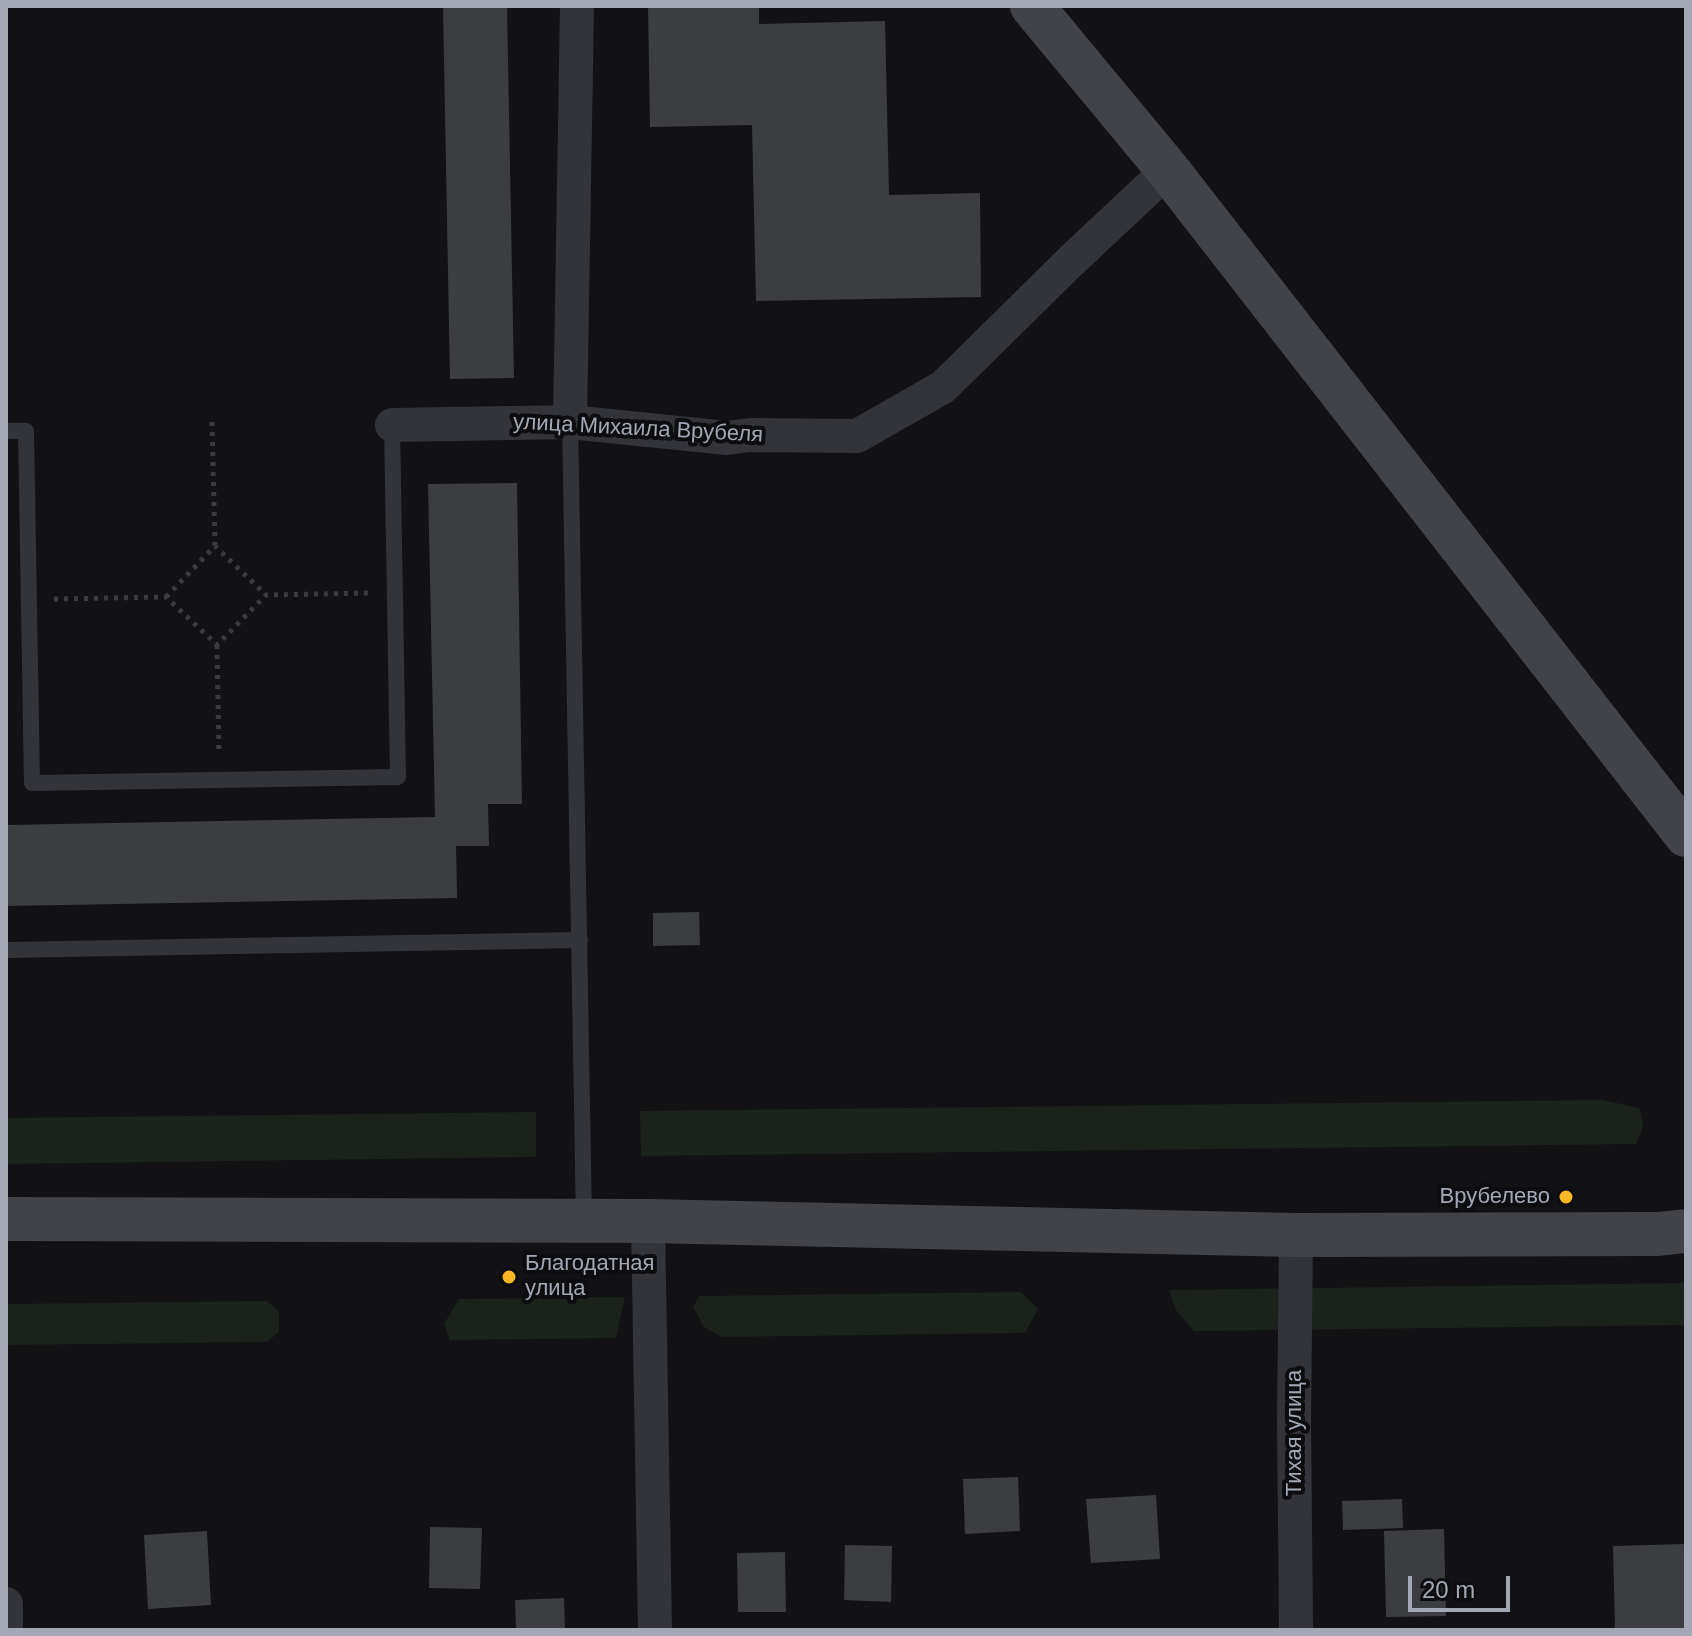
<!DOCTYPE html>
<meta charset="utf-8">
<style>
body{margin:0}
#map{position:relative;width:1692px;height:1636px;overflow:hidden;background:#121214;font-family:Helvetica,sans-serif}
canvas{display:block}
.frame{position:absolute;inset:0;border:8px solid #a3a8b5;pointer-events:none}
.scale{position:absolute;left:1408px;top:1576px;width:102px;height:36px;box-sizing:border-box;border:4px solid #a3a8b5;border-top:0;padding-left:10px;font-size:24px;line-height:28px;white-space:nowrap;color:#a3a8b5;-webkit-text-stroke:6px #0d0d0f;paint-order:stroke}
</style>
<div id="map">
<canvas width="1692" height="1636"></canvas>
<div class="frame"></div>
<div class="scale">20 m</div>
</div>
<script>
const context = document.querySelector('canvas').getContext('2d');
context.lineJoin = 'round';
function paint(path, color) { context.fillStyle = color; context.fill(path, 'evenodd'); }
const shape = rows => new Path2D(rows.map(r => 'M' + r).join(''));
function trace(path, color, width, dash) { context.strokeStyle = color; context.lineWidth = width; context.lineCap = dash ? 'butt' : 'round'; context.setLineDash(dash || []); context.stroke(path); }
function write(font, color, halo, rows, align = 'center') {
  context.font = font + ' Helvetica,sans-serif'; context.lineWidth = 8; context.setLineDash([]); context.textBaseline = 'middle'; context.strokeStyle = halo; context.fillStyle = color; for (const [text, x, y, turn = 0] of rows) {
    context.save(); context.translate(x, y); context.rotate((+turn || 0) * Math.PI / 180); context.textAlign = isNaN(turn) ? turn : align; if (halo) context.strokeText(text, 0, 0); context.fillText(text, 0, 0); context.restore();
  }
}
paint(shape([
 [1602,1100,1640,1108,1643,1127,1636,1144,641,1156,640,1111],
 [536,1112,536,1157,6,1164,6,1118],
 [1686,1283,1686,1325,1194,1331,1176,1310,1169,1290],
 [1021,1292,1038,1309,1025,1333,722,1337,704,1327,693,1307,699,1296],
 [625,1297,616,1338,450,1340,444,1324,459,1299],
 [267,1301,279,1312,279,1332,267,1342,6,1345,6,1304]
]), '#1a221b');
paint(shape([
 [443,6,507,6,514,378,450,379],
 [648,6,759,6,759,24,885,21,889,195,980,193,981,297,756,301,752,125,650,127],
 [517,483,522,804,488,804,489,846,456,846,457,898,6,906,6,825,435,817,428,484],
 [699,912,700,945,653,946,653,913],
 [1018,1477,1020,1531,965,1534,963,1479],
 [1156,1495,1160,1559,1091,1563,1086,1499],
 [1402,1499,1403,1528,1343,1530,1342,1501],
 [430,1527,482,1528,480,1589,429,1588],
 [1444,1529,1446,1616,1386,1617,1384,1531],
 [207,1531,211,1605,148,1609,144,1535],
 [1686,1544,1686,1630,1615,1630,1613,1546],
 [845,1545,892,1546,891,1602,844,1600],
 [785,1552,786,1612,738,1612,737,1553],
 [564,1598,565,1630,516,1630,515,1600]
]), '#3c3d41');
trace(shape([
 [212,422,215,546],
 [166,597,215,546,266,595],
 [54,599,166,597,217,645,266,595,371,593],
 [217,645,219,754]
]), '#393b40', 5, [4, 6]);
trace(shape([
 [570,422,584,1220],
 [6,431,26,431,32,783,398,777,392,425],
 [6,950,580,940]
]), '#333439', 16);
trace(shape([
 [570,422,577,6],
 [392,425,570,422,727,438,750,435,857,436,943,387,1071,261,1168,170],
 [648,1221,655,1630],
 [6,1604,6,1630],
 [1296,1630,1294,1421,1296,1235]
]), '#333439', 34);
trace(shape([
 [1032,6,1168,170,1686,835],
 [6,1219,648,1221,1296,1235,1658,1234,1686,1231]
]), '#414349', 44);
for (const [x, y, r, color] of [
 [1566,1197,8,"#f9b625"],
 [509,1277,8,"#f9b625"]
]) { const dot = new Path2D(); dot.arc(x, y, r, 0, 2 * Math.PI); context.fillStyle = color; context.fill(dot); trace(dot, '#0d0d0f', 3); }
write('22px', '#a3a8b5', '#0d0d0f', [
 ["улица Михаила Врубеля",638,429,3],
 ["Тихая улица",1295,1433,-90]
]);
write('22px', '#a3a8b5', '#0d0d0f', [
 ["Врубелево",1550,1197],
 ["Благодатная",525,1264,"left"],
 ["улица",525,1289,"left"]
], 'right');
</script>
